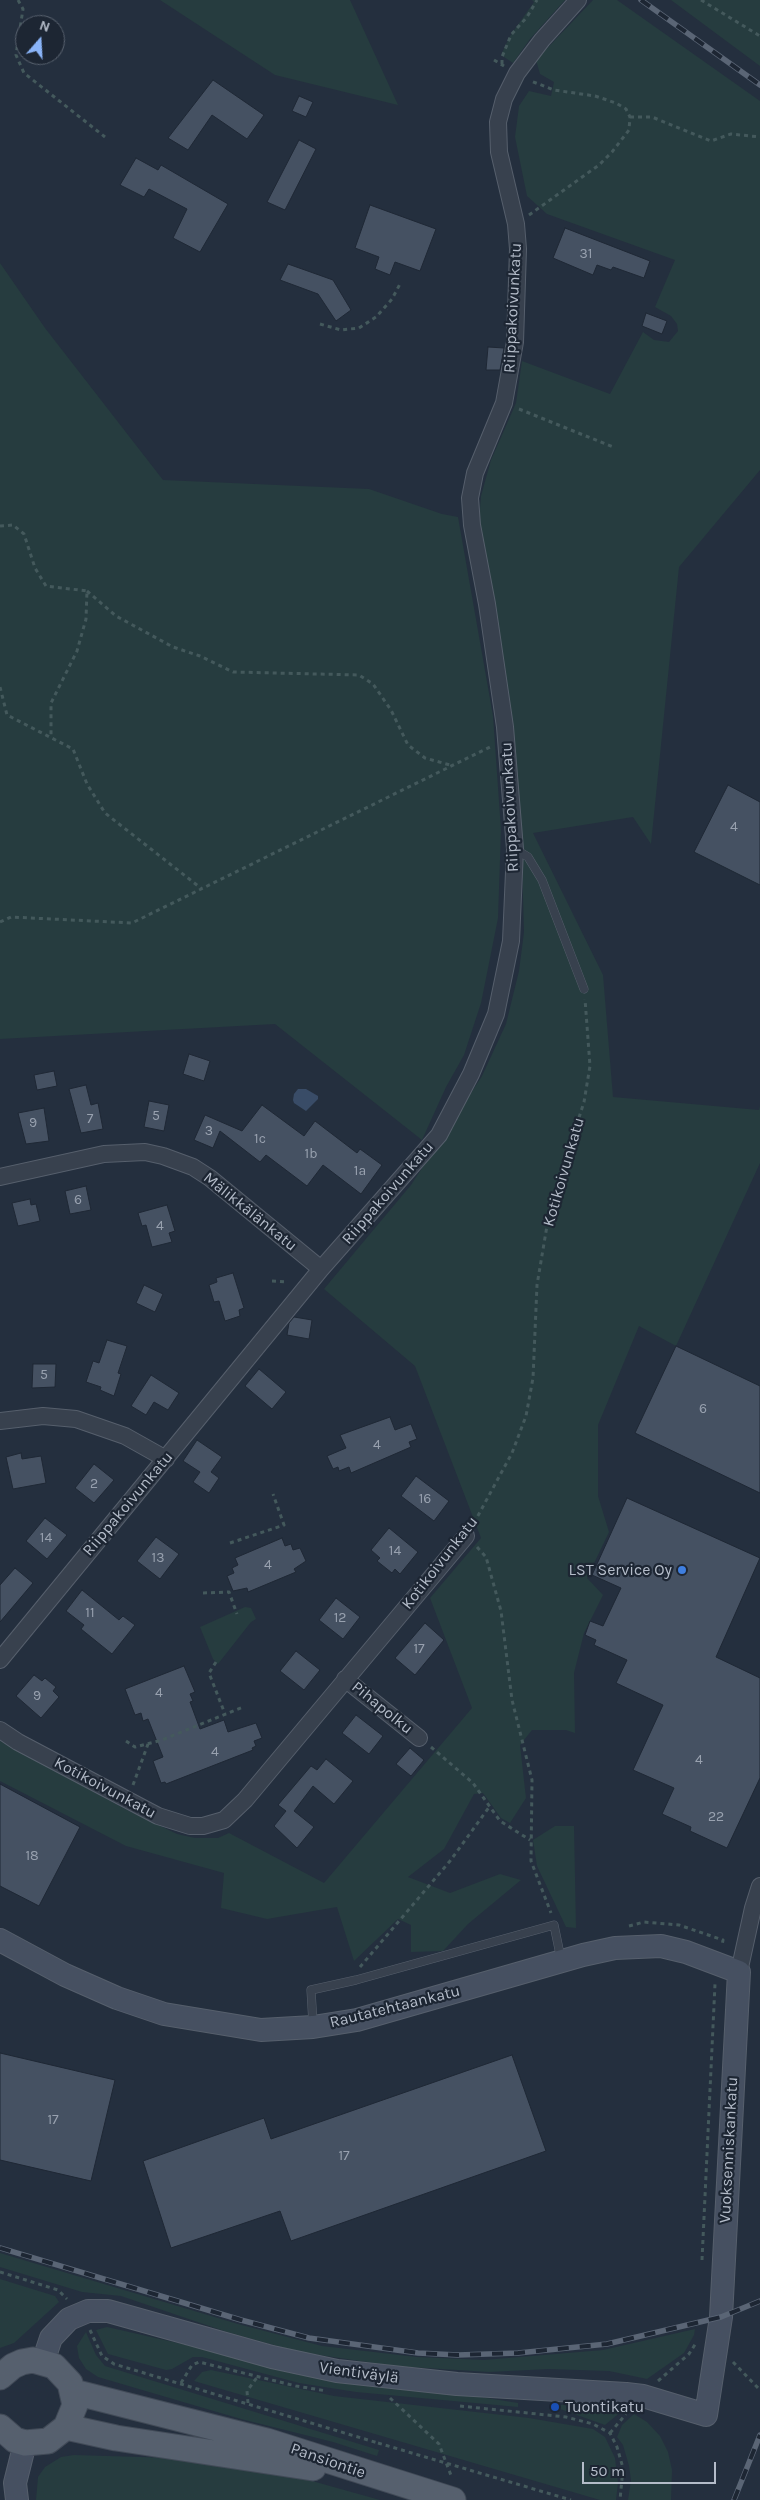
<!DOCTYPE html>
<meta charset="utf-8">
<style>
body{margin:0}
#map{position:relative;width:760px;height:2500px;overflow:hidden;background:#242f3e;font-family:Karla,sans-serif}
canvas{display:block}
.north{position:absolute;left:15px;top:15px;width:50px;height:50px;box-sizing:border-box;background:#1d2633;border:1px solid #59626f;border-radius:50%;rotate:19deg;font-size:14px;font-weight:700;line-height:20px;text-align:center;color:#b4bcc9}
.north::after{content:'';display:block;margin:auto;width:18px;height:22px;background:#8ab4f8;clip-path:polygon(50% 0,100% 100%,50% 72%,0 100%)}
.scale{position:absolute;left:582px;top:2462px;width:134px;height:22px;box-sizing:border-box;border:2px solid #b4bcc9;border-top:0;padding-left:6px;font-size:15px;line-height:18px;white-space:nowrap;color:#b4bcc9;-webkit-text-stroke:4px #1d2633;paint-order:stroke}
</style>
<div id="map">
<canvas width="760" height="2500"></canvas>
<div class="north">N</div>
<div class="scale">50 m</div>
</div>
<script>
const context = document.querySelector('canvas').getContext('2d');
context.lineJoin = 'round';
function paint(path, color) { context.fillStyle = color; context.fill(path, 'evenodd'); }
const shape = rows => new Path2D(rows.map(r => 'M' + r).join(''));
function trace(path, color, width, dash) { context.strokeStyle = color; context.lineWidth = width; context.lineCap = dash ? 'butt' : 'round'; context.setLineDash(dash || []); context.stroke(path); }
function write(font, color, halo, rows, align = 'center') {
  context.font = font + ' Karla,sans-serif'; context.lineWidth = 4.5; context.setLineDash([]); context.textBaseline = 'middle'; context.strokeStyle = halo; context.fillStyle = color; for (const [text, x, y, turn = 0] of rows) {
    context.save(); context.translate(x, y); context.rotate((+turn || 0) * Math.PI / 180); context.textAlign = isNaN(turn) ? turn : align; if (halo) context.strokeText(text, 0, 0); context.fillText(text, 0, 0); context.restore();
  }
}
paint(shape([
 [160,0,350,0,398,105,275,75],
 [532,0,565,0,530,39,513,63,501,55,510,36,534,2],
 [593,0,617,0,760,101,760,470,679,567,651,844,633,817,533,833,603,975,613,1097,759,1110,760,1106,760,1163,676,1346,639,1326,598,1425,598,1496,609,1532,587,1578,603,1595,584,1633,574,1673,575,1733,566,1730,532,1730,520,1745,526,1798,510,1823,501,1818,483,1793,474,1794,444,1849,408,1877,450,1893,500,1874,521,1880,468,1924,443,1951,411,1952,411,1925,398,1919,354,1961,337,1907,267,1919,221,1908,224,1873,126,1846,0,1781,0,1741,129,1811,177,1834,195,1838,218,1838,229,1833,324,1883,472,1708,430,1598,481,1538,415,1366,324,1289,411,1185,482,1076,506,1024,519,971,524,932,521,829,479,521,481,496,491,460,516,403,522,361,610,394,643,332,654,340,669,342,678,331,677,324,671,316,655,307,675,260,547,214,527,196,515,137,519,106,529,91,551,96,554,82,540,74,536,60],
 [671,0,760,0,760,66],
 [0,263,45,328,163,480,369,489,442,514,458,517,493,716,501,830,498,918,481,1003,464,1055,446,1087,422,1140,275,1024,0,1039],
 [245,1607,251,1608,256,1619,251,1622,218,1664,213,1659,200,1627],
 [555,1826,574,1826,576,1928,566,1927,537,1866,533,1840],
 [0,2253,238,2324,322,2346,417,2357,484,2360,603,2350,695,2329,694,2335,684,2353,647,2379,609,2371,549,2369,489,2372,394,2366,299,2352,227,2332,121,2296,82,2292,0,2267],
 [0,2279,55,2296,59,2302,14,2343,0,2348],
 [107,2327,204,2349,301,2375,474,2396,518,2403,518,2407,356,2392,299,2383,202,2357,193,2357,172,2369,166,2370,108,2354,96,2330],
 [86,2332,96,2355,105,2366,379,2450,377,2456,333,2442,241,2419,98,2377,86,2369,79,2358,77,2346],
 [211,2370,334,2396,529,2418,593,2429,605,2437,615,2458,618,2483,616,2500,600,2500,194,2381,202,2372],
 [593,2404,621,2408,622,2411,605,2425,560,2409,560,2405],
 [634,2414,647,2422,660,2436,668,2452,672,2470,671,2500,628,2500,631,2480,629,2466,623,2445,617,2437,622,2425],
 [74,2455,174,2458,287,2474,380,2500,36,2500,38,2477,45,2467,61,2457]
]), '#263c3f');
paint(shape([
 [298,1089,306,1089,318,1096,318,1099,306,1111,294,1103,293,1100,294,1094]
]), '#394c67');
const building = shape([
 [213,80,264,115,247,139,212,115,188,150,168,138,213,80],
 [299,96,313,102,306,117,292,111,299,96],
 [299,140,316,149,285,210,267,202,299,140],
 [136,158,158,170,161,165,228,204,200,252,173,238,187,209,149,189,144,197,120,185,136,158],
 [370,205,436,229,420,271,395,262,390,275,375,269,379,257,355,248,370,205],
 [565,228,650,261,644,278,613,267,611,270,597,265,593,275,553,258,565,228],
 [288,264,333,280,351,310,336,321,318,294,280,280,288,264],
 [646,313,667,321,662,334,642,326,646,313],
 [488,347,504,348,500,370,486,370,488,347],
 [728,785,760,802,760,885,694,852,728,785],
 [189,1054,210,1061,204,1081,183,1074,189,1054],
 [54,1071,57,1086,37,1090,34,1075,54,1071],
 [86,1085,91,1105,98,1103,103,1129,81,1133,69,1089,86,1085],
 [149,1101,169,1105,164,1131,144,1127,149,1101],
 [262,1105,304,1136,315,1121,357,1153,360,1149,382,1165,361,1194,323,1165,307,1186,266,1155,260,1162,220,1131,213,1148,194,1140,205,1115,242,1131,262,1105],
 [44,1108,49,1141,26,1144,18,1113,44,1108],
 [86,1186,91,1210,70,1214,65,1191,86,1186],
 [30,1199,31,1205,36,1204,40,1221,18,1226,12,1203,30,1199],
 [167,1205,175,1231,169,1233,172,1242,152,1247,146,1225,142,1226,138,1213,167,1205],
 [233,1273,244,1308,239,1310,240,1316,225,1321,219,1301,214,1302,209,1285,217,1282,216,1278,233,1273],
 [144,1285,163,1294,155,1312,136,1303,144,1285],
 [294,1317,312,1320,309,1339,287,1335,289,1323,294,1317],
 [107,1340,127,1346,118,1373,121,1374,114,1396,100,1390,101,1387,86,1382,93,1361,99,1363,107,1340],
 [676,1346,760,1386,760,1493,635,1433,676,1346],
 [33,1364,56,1364,55,1387,32,1388,33,1364],
 [259,1369,286,1392,272,1409,245,1386,259,1369],
 [151,1375,179,1393,168,1410,154,1402,146,1415,131,1406,151,1375],
 [390,1417,395,1430,411,1424,417,1439,409,1442,411,1447,351,1473,349,1467,339,1471,338,1467,333,1469,327,1456,346,1448,340,1435,390,1417],
 [197,1440,222,1457,211,1472,219,1478,209,1493,193,1482,200,1472,183,1461,197,1440],
 [21,1453,22,1459,41,1456,46,1483,13,1489,6,1457,21,1453],
 [94,1464,114,1480,94,1503,75,1488,94,1464],
 [416,1476,449,1501,434,1521,401,1496,416,1476],
 [627,1498,760,1558,716,1657,760,1678,760,1778,727,1848,690,1831,691,1827,662,1814,674,1788,633,1770,663,1705,616,1683,627,1660,594,1645,596,1640,585,1635,590,1621,603,1626,621,1588,592,1575,627,1498],
 [45,1518,67,1535,47,1559,26,1541,45,1518],
 [389,1528,418,1552,400,1574,395,1569,392,1573,377,1561,380,1558,371,1550,389,1528],
 [156,1537,179,1554,160,1579,137,1561,156,1537],
 [282,1538,285,1546,291,1544,293,1550,300,1548,306,1561,294,1569,296,1572,248,1592,247,1588,233,1591,227,1576,234,1573,232,1568,238,1565,235,1558,282,1538],
 [15,1568,33,1583,0,1622,0,1585,15,1568],
 [82,1590,119,1620,123,1616,135,1625,112,1654,81,1629,84,1625,66,1611,82,1590],
 [336,1598,360,1617,343,1639,319,1620,336,1598],
 [425,1623,444,1640,415,1675,395,1658,425,1623],
 [296,1651,320,1670,304,1690,280,1671,296,1651],
 [184,1666,195,1692,190,1694,193,1701,190,1702,200,1729,224,1720,228,1732,256,1723,262,1738,254,1741,256,1746,252,1748,253,1750,166,1784,165,1782,161,1783,153,1761,163,1757,148,1719,143,1721,141,1713,135,1715,125,1689,184,1666],
 [34,1675,42,1681,45,1678,56,1687,53,1691,59,1697,41,1718,16,1696,34,1675],
 [356,1715,383,1736,369,1754,342,1733,356,1715],
 [410,1748,424,1760,411,1776,396,1764,410,1748],
 [326,1759,353,1781,334,1804,313,1786,294,1811,314,1827,297,1848,274,1826,286,1811,278,1805,311,1766,317,1770,326,1759],
 [0,1784,80,1827,39,1906,0,1886,0,1784],
 [0,2053,115,2080,91,2181,0,2160,0,2053],
 [512,2055,546,2151,291,2241,280,2211,171,2248,143,2161,264,2118,271,2139,512,2055]
]);
paint(building, '#455162');
trace(building, '#1f2835', 1);
const lane = shape([
 [515,849,528,857,542,880,584,989],
 [313,2024,311,1990,356,1980,554,1925,561,1959]
]);
const street = shape([
 [0,1177,104,1154,145,1152,163,1156,193,1167,210,1178,321,1269],
 [0,1421,43,1416,76,1419,125,1436,166,1459],
 [0,1660,321,1269,439,1135,471,1074,496,1014,511,941,515,849,505,727,487,604,472,525,470,498,475,473,504,403,515,342,518,249,516,224,499,152,498,122,504,99,517,73,542,40,578,0],
 [345,1679,419,1738],
 [0,1730,18,1742,158,1816,190,1826,203,1826,224,1820,245,1800,466,1536],
 [739,1972,753,1908,760,1886]
]);
const secondary = shape([
 [0,1940,65,1975,117,1998,164,2014,261,2030,313,2027,357,2020,583,1955,615,1948,661,1946,686,1952,739,1972,721,2317,706,2415,643,2396,626,2394,457,2384,337,2371,272,2357,108,2311,88,2311,69,2319,51,2338,43,2362],
 [17,2500,15,2483,25,2443]
]);
const primary = shape([
 [0,2377,13,2366,22,2362,33,2360,54,2366,70,2383,75,2405,66,2427,48,2441,25,2443,15,2440,0,2427],
 [74,2392,267,2441,453,2500],
 [66,2427,116,2438,313,2468]
]);
trace(lane, '#565f6c', 9);
trace(street, '#565f6c', 18);
trace(secondary, '#565f6c', 24);
trace(primary, '#414a57', 27);
trace(shape([
 [18,0,23,9,16,55,24,73,105,137],
 [701,0,760,36],
 [494,60,504,66],
 [502,64,502,57,511,35,527,17,537,0],
 [630,117,652,117,711,141,731,134,760,137],
 [529,215,599,165,612,152,629,130,630,117,626,109,616,103,595,96,554,90,531,81],
 [320,324,341,330,359,328,376,317,392,299,401,282],
 [519,409,613,447],
 [0,526,13,525,24,534,35,568,46,586,87,591,86,619,77,651,51,703,51,737],
 [87,591,116,616,173,647,200,656,233,672,359,675,373,684,391,710,408,745,425,758,450,765],
 [0,687,7,715,73,749,87,784,105,813,202,889],
 [0,922,11,917,132,923,492,746],
 [272,1281,288,1282],
 [474,1523,512,1453,526,1416,533,1378,537,1285,550,1208,584,1102,590,1066,585,999],
 [230,1543,284,1525,273,1494],
 [477,1547,486,1557,501,1611,512,1700,532,1780,531,1861,551,1913],
 [203,1593,229,1592,237,1614],
 [216,1662,209,1673,225,1714],
 [126,1741,135,1747,162,1740,243,1707],
 [431,1747,473,1783,500,1821,530,1840],
 [133,1785,148,1744],
 [629,1926,644,1922,679,1925,723,1940,722,1946],
 [360,1967,450,1861,490,1806],
 [702,2260,715,1984],
 [0,2272,58,2290,67,2299],
 [90,2330,102,2356,114,2364,378,2443],
 [733,2362,760,2390],
 [658,2381,689,2354,696,2343],
 [181,2383,192,2365,199,2362,296,2386,327,2391],
 [390,2398,439,2444,452,2478],
 [248,2403,247,2391,258,2376],
 [460,2406,566,2417,593,2424,610,2433,617,2447,623,2468,620,2500],
 [610,2433,626,2414]
]), '#44595c', 3, [4, 4]);
trace(lane, '#38414e', 8);
trace(street, '#38414e', 16);
trace(secondary, '#465061', 22);
trace(primary, '#56606e', 25);
const rail = shape([
 [641,0,760,85],
 [0,2248,241,2320,309,2338,418,2353,458,2355,518,2353,607,2344,721,2317,760,2301],
 [734,2500,760,2435]
]);
trace(rail, '#5a6575', 5.5);
trace(rail, '#1d2633', 4, [11]);
trace(shape([
 [378,2443,571,2500]
]), '#44595c', 3, [4, 4]);
for (const [x, y, r, color] of [
 [682,1570,5,"#3f7fe0"],
 [555,2407,5,"#1a4fb4"]
]) { const dot = new Path2D(); dot.arc(x, y, r, 0, 2 * Math.PI); context.fillStyle = color; context.fill(dot); trace(dot, '#1d2633', 2); }
write('14px', '#98a1af', null, [
 ["31",586,254],
 ["4",734,827],
 ["5",156,1116],
 ["7",90,1119],
 ["9",33,1123],
 ["3",209,1131],
 ["1c",260,1139],
 ["1b",311,1154],
 ["1a",360,1171],
 ["6",78,1200],
 ["4",160,1226],
 ["5",44,1375],
 ["6",703,1409],
 ["4",377,1445],
 ["2",94,1484],
 ["16",425,1499],
 ["14",46,1538],
 ["14",395,1551],
 ["13",158,1558],
 ["4",268,1565],
 ["11",90,1613],
 ["12",340,1618],
 ["17",419,1649],
 ["4",159,1693],
 ["9",37,1696],
 ["4",215,1752],
 ["4",699,1760],
 ["22",716,1817],
 ["18",32,1856],
 ["17",53,2120],
 ["17",344,2156]
]);
write('16px', '#b4bcc9', '#1d2633', [
 ["Riippakoivunkatu",513,308,-87],
 ["Riippakoivunkatu",510,807,-93],
 ["Kotikoivunkatu",564,1172,-74],
 ["Riippakoivunkatu",388,1193,-49],
 ["Mälikkälänkatu",250,1212,39],
 ["Riippakoivunkatu",128,1504,-50],
 ["Kotikoivunkatu",440,1563,-52],
 ["Pihapolku",382,1708,39],
 ["Kotikoivunkatu",105,1788,28],
 ["Rautatehtaankatu",395,2007,-14],
 ["Vuoksenniskankatu",729,2150,-87],
 ["Vientiväylä",359,2373,8],
 ["Pansiontie",328,2461,19]
]);
write('16px', '#b4bcc9', '#1d2633', [
 ["LST Service Oy",672,1570],
 ["Tuontikatu",565,2407,"left"]
], 'right');
</script>
